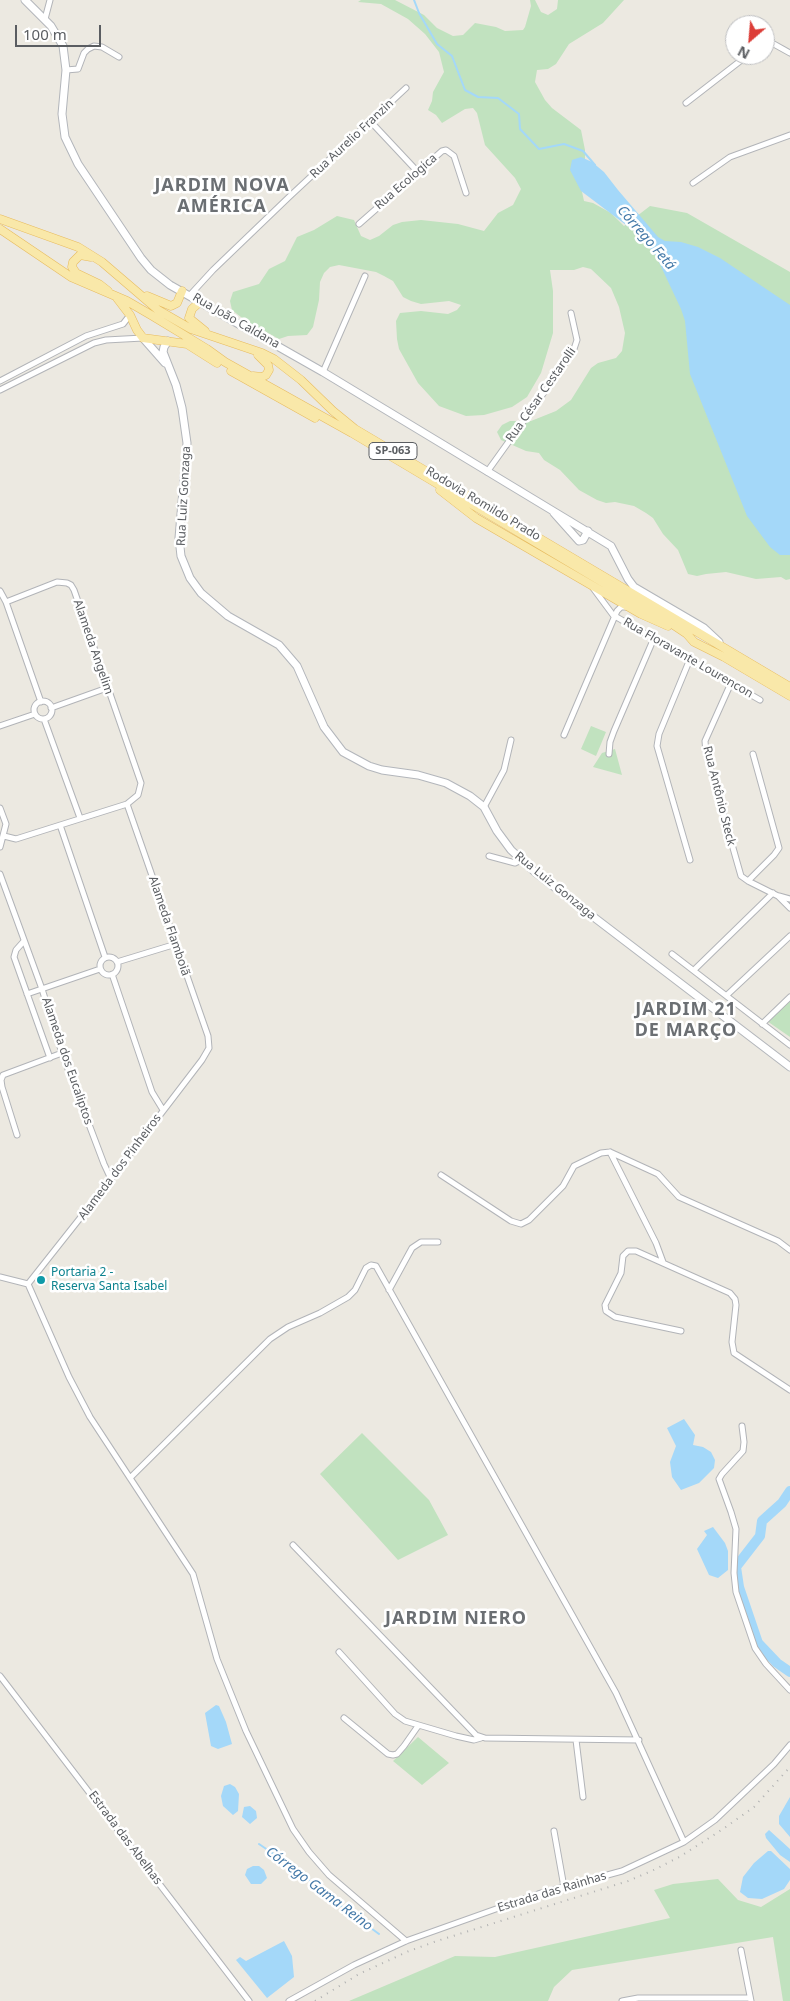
<!DOCTYPE html>
<meta charset="utf-8">
<style>
body{margin:0}
#map{position:relative;width:790px;height:2001px;overflow:hidden;background:#ece9e1;font-family:"Noto Sans",sans-serif}
canvas{display:block}
.north{position:absolute;left:725px;top:15px;width:50px;height:50px;box-sizing:border-box;background:#fff;border:1px solid #bdbec0;border-radius:50%;rotate:207deg;font-size:14px;font-weight:700;line-height:20px;text-align:center;color:#5a5d61}
.north::after{content:'';display:block;margin:auto;width:18px;height:22px;background:#dc3d37;clip-path:polygon(50% 0,100% 100%,50% 72%,0 100%)}
.scale{position:absolute;left:15px;top:25px;width:86px;height:22px;box-sizing:border-box;border:2px solid #5a5d61;border-top:0;padding-left:6px;font-size:15px;line-height:18px;white-space:nowrap;color:#5a5d61;-webkit-text-stroke:4px #fff;paint-order:stroke}
</style>
<div id="map">
<canvas width="790" height="2001"></canvas>
<div class="north">N</div>
<div class="scale">100 m</div>
</div>
<script>
const context = document.querySelector('canvas').getContext('2d');
context.lineJoin = 'round';
function paint(path, color) { context.fillStyle = color; context.fill(path, 'evenodd'); }
const shape = rows => new Path2D(rows.map(r => 'M' + r).join(''));
function trace(path, color, width, dash) { context.strokeStyle = color; context.lineWidth = width; context.lineCap = dash ? 'butt' : 'round'; context.setLineDash(dash || []); context.stroke(path); }
function write(font, color, halo, rows, align = 'center') {
  context.font = font + ' "Noto Sans",sans-serif'; context.lineWidth = 5; context.setLineDash([]); context.textBaseline = 'middle'; context.strokeStyle = halo; context.fillStyle = color; for (const [text, x, y, turn = 0] of rows) {
    context.save(); context.translate(x, y); context.rotate((+turn || 0) * Math.PI / 180); context.textAlign = isNaN(turn) ? turn : align; if (halo) context.strokeText(text, 0, 0); context.fillText(text, 0, 0); context.restore();
  }
}
paint(shape([
 [361,0,395,0,424,15,437,28,453,36,463,35,475,23,496,27,505,31,523,30,525,27,531,6,530,0,535,0,541,12,548,15,557,9,558,0,624,0,603,23,569,44,556,64,548,69,537,70,535,82,545,100,552,108,581,130,585,150,585,160,581,187,584,201,593,203,611,213,624,226,650,206,687,213,790,272,790,579,786,580,781,577,756,579,726,572,706,574,697,576,688,574,678,550,663,534,653,518,646,513,634,506,615,502,606,503,597,500,579,490,560,470,544,460,539,453,526,451,501,440,497,432,502,425,510,421,531,421,556,411,571,400,591,368,598,363,616,358,622,351,625,333,619,307,611,288,591,269,583,267,574,270,550,270,553,291,553,333,541,373,527,397,512,407,484,415,466,416,439,406,418,383,399,349,397,339,396,321,400,313,421,311,448,314,457,310,461,305,449,301,421,304,411,301,403,297,393,281,384,276,376,272,339,265,330,267,324,273,320,282,319,300,313,327,307,335,288,336,279,339,246,321,232,310,230,301,233,292,259,284,269,269,285,261,297,237,314,230,337,216,354,220,361,236,370,240,379,236,393,225,402,222,421,220,458,224,484,231,498,213,513,205,521,189,515,178,485,145,477,113,473,108,465,109,442,123,436,115,428,110,432,101,433,92,444,72,439,52,425,34,408,19,381,4,358,2],
 [591,726,606,732,596,756,581,749],
 [615,749,622,775,593,767,602,753],
 [790,999,790,1037,767,1021],
 [362,1433,429,1500,448,1535,398,1560,320,1474],
 [418,1737,449,1763,422,1785,393,1761],
 [718,1879,738,1900,761,1907,790,1889,790,2001,783,2001,773,1937,572,1970,554,1987,548,2001,349,2001,455,1956,495,1957,670,1918,654,1890,673,1884]
]), '#c1e2bf');
paint(shape([
 [581,157,592,162,604,172,618,190,658,237,665,241,681,242,698,247,720,258,790,305,790,555,780,555,770,547,747,516,690,374,685,321,681,309,657,258,642,237,581,191,570,170,572,160],
 [684,1419,695,1435,693,1445,703,1447,711,1452,715,1460,714,1468,699,1483,681,1490,672,1477,670,1462,676,1446,667,1428],
 [713,1527,725,1543,728,1551,728,1570,718,1578,709,1575,697,1549,707,1535,704,1531],
 [216,1705,219,1706,226,1722,232,1744,218,1749,211,1746,205,1713],
 [230,1784,235,1787,239,1794,238,1811,233,1815,223,1806,221,1796,224,1786],
 [790,1797,790,1837,779,1824,779,1816],
 [250,1806,256,1811,257,1818,250,1824,242,1817,244,1807],
 [769,1830,790,1849,790,1862,780,1855,766,1838,765,1834],
 [768,1851,771,1851,790,1869,790,1880,784,1889,762,1899,748,1898,740,1892,743,1877,754,1863],
 [253,1866,259,1866,264,1870,267,1878,261,1884,251,1884,245,1875,247,1869],
 [284,1941,292,1956,294,1977,267,1998,236,1960,240,1957,246,1961]
]), '#a4d8f9');
trace(shape([
 [414,0,419,13,437,44,452,56,465,90,478,97,498,98,519,114,520,129,539,149,564,144,583,151,595,165],
 [259,1844,297,1870,326,1895,379,1934]
]), '#a4d8f9', 2);
trace(shape([
 [790,1491,782,1503,762,1521,760,1536,736,1567,739,1587,758,1643,777,1663,790,1672]
]), '#a4d8f9', 10);
const street = shape([
 [45,19,50,0],
 [765,43,772,43,790,53],
 [66,70,78,69,84,53,88,49,94,46,102,47,119,57],
 [686,103,748,55],
 [371,122,417,171],
 [693,183,730,157,790,135],
 [359,224,442,151,446,150,454,156,466,193],
 [190,295,213,270,289,197,406,88],
 [323,372,365,276],
 [0,381,86,336,123,324,130,315],
 [0,390,94,343,106,340,143,338],
 [487,472,573,352,577,340,571,313],
 [593,588,613,615,760,700],
 [0,591,6,602,41,702],
 [690,659,659,734,657,746,690,860],
 [731,683,705,741,706,753,741,876,748,881,778,896,790,908],
 '34 710a9 9 0 1 1 18 0a9 9 0 1 1-18 0Z',
 [51,708,107,688],
 [44,719,80,818],
 [0,726,35,714],
 [564,735,617,611,621,607,627,607],
 [609,754,610,742,614,731,654,638],
 [484,807,504,770,511,740],
 [0,808,6,824,0,847],
 [60,825,105,957],
 [4,836,16,839,127,804,138,795,141,783,74,590,71,585,67,583,57,582,6,602],
 [489,856,515,863,521,860],
 [0,874,42,989,62,1053,104,1164,111,1179],
 [748,881,774,855,779,848,753,754],
 [779,896,790,899],
 [24,941,16,950,14,957,50,1058],
 [672,954,790,1045],
 '100 966a9 9 0 1 1 18 0a9 9 0 1 1-18 0Z',
 [117,962,176,944],
 [694,970,773,893],
 [112,974,152,1092,163,1110],
 [27,994,100,969],
 [727,995,790,936],
 [762,1024,790,997],
 [17,1135,2,1087,1,1080,3,1075,62,1053],
 [610,1152,656,1243,663,1262],
 [441,1175,511,1221,521,1224,529,1220,563,1186,574,1166,601,1153,610,1152,658,1174,679,1197,778,1241,790,1250],
 [0,1277,28,1284],
 [28,1284,69,1377,90,1417,193,1574,217,1659,246,1731,293,1829,309,1852,329,1875,406,1941],
 [28,1284,111,1179,202,1060,209,1048,208,1036,127,804],
 [389,1290,412,1248,421,1242,438,1242],
 [681,1331,615,1317,606,1311,605,1305,621,1273,623,1256,628,1251,636,1251,730,1293,735,1299,736,1305,732,1342,734,1353,790,1390],
 [742,1426,744,1442,743,1451,722,1474,719,1479,731,1512,736,1529,734,1573,736,1592,755,1648,766,1664,790,1690],
 [130,1478,270,1339,288,1327,320,1313,348,1297,355,1290,366,1268,371,1265,376,1266,616,1693,684,1842],
 [293,1545,476,1735,485,1738,639,1740],
 [339,1652,395,1714,405,1721,456,1736,474,1740,481,1738],
 [0,1676,249,2001],
 [344,1718,388,1754,393,1755,397,1754,404,1746,418,1726],
 [576,1740,583,1797],
 [554,1831,564,1887],
 [741,1950,751,2001],
 [289,2001,354,1965,406,1941,538,1894,622,1871,684,1842,715,1820,774,1764,790,1745],
 [622,2001,638,1998,750,1998]
]);
const secondary = shape([
 [25,0,51,26,63,46,66,70,62,114,65,137,78,164,141,258,151,270,170,285,323,372,611,546,628,579,634,587,704,628,719,642],
 [143,338,165,363],
 [168,341,164,347,163,352,176,385,182,408,187,443,179,538,181,556,190,578,201,593,228,616,279,645,297,666,324,727,343,752,369,766,382,770,418,775,446,783,470,796,484,807,497,831,511,850,536,873,790,1067],
 [554,513,579,541,583,540,588,531]
]);
const primary = shape([
 [0,219,78,247,102,262,158,310,191,329,262,353,274,359,301,380,333,411,355,429,790,687],
 [0,229,71,277,127,301,151,315,207,349,225,362,352,433,666,620,687,634,694,642,724,657,790,696],
 [91,257,80,255,73,262,72,267,76,273,99,284,108,291],
 [147,296,171,306,177,303,182,291],
 [117,298,130,315,137,330,143,338,187,344,217,363],
 [201,301,192,309,189,318,205,331],
 [231,371,315,418],
 [253,376,262,377,266,375,269,370,268,365,258,355],
 [440,490,476,518,641,614,668,626]
]);
trace(street, '#b2b4b8', 7);
trace(secondary, '#b3b6bb', 9);
trace(primary, '#e7bb5f', 9);
trace(street, '#fff', 5);
trace(secondary, '#fff', 7);
trace(primary, '#f9e8a9', 8);
trace(shape([
 [315,2001,359,1974,409,1951,437,1941,628,1881,656,1869,681,1856,723,1829,754,1807,790,1767]
]), '#b0b1b1', 2, [1, 6]);
for (const [x, y, r, color] of [
 [41,1280,5,"#0f9aa8"]
]) { const dot = new Path2D(); dot.arc(x, y, r, 0, 2 * Math.PI); context.fillStyle = color; context.fill(dot); trace(dot, '#fff', 2); }
for (const [x, y, w] of [
 [393,451,48]
]) { const box = new Path2D(); box.roundRect(x - w / 2, y - 8.5, w, 17, 4); context.fillStyle = '#fff'; context.fill(box); trace(box, '#5a5d61', 1); }
write('bold 11px', '#5a5d61', null, [
 ["SP-063",393,451]
]);
write('12px', '#5a5d61', '#fff', [
 ["Rua Aurelio Franzin",352,139,-43],
 ["Rua Ecologica",406,182,-41],
 ["Rua João Caldana",236,321,30],
 ["Rua César Cestarolli",541,395,-55],
 ["Rua Luiz Gonzaga",184,496,-87],
 ["Rodovia Romildo Prado",483,504,31],
 ["Alameda Angelim",93,647,71],
 ["Rua Floravante Lourencon",688,658,30],
 ["Rua Antônio Steck",719,796,76],
 ["Rua Luiz Gonzaga",555,886,39],
 ["Alameda Flamboiã",169,926,71],
 ["Alameda dos Eucaliptos",67,1061,71],
 ["Alameda dos Pinheiros",120,1167,-53],
 ["Estrada das Abelhas",125,1838,53],
 ["Estrada das Rainhas",552,1892,-17]
]);
write('12px', '#0d838f', '#fff', [
 ["Portaria 2 -",51,1273],
 ["Reserva Santa Isabel",51,1287]
], 'left');
write('italic 14px', '#4479a8', '#fff', [
 ["Córrego Fetá",646,238,49],
 ["Córrego Gama Reino",319,1889,37]
]);
context.letterSpacing = '1px';
write('bold 18px', '#6b6f73', '#fff', [
 ["JARDIM NOVA",222,186],
 ["AMÉRICA",222,207],
 ["JARDIM 21",686,1010],
 ["DE MARÇO",686,1031],
 ["JARDIM NIERO",456,1619]
]);
context.letterSpacing = '0px';
</script>
